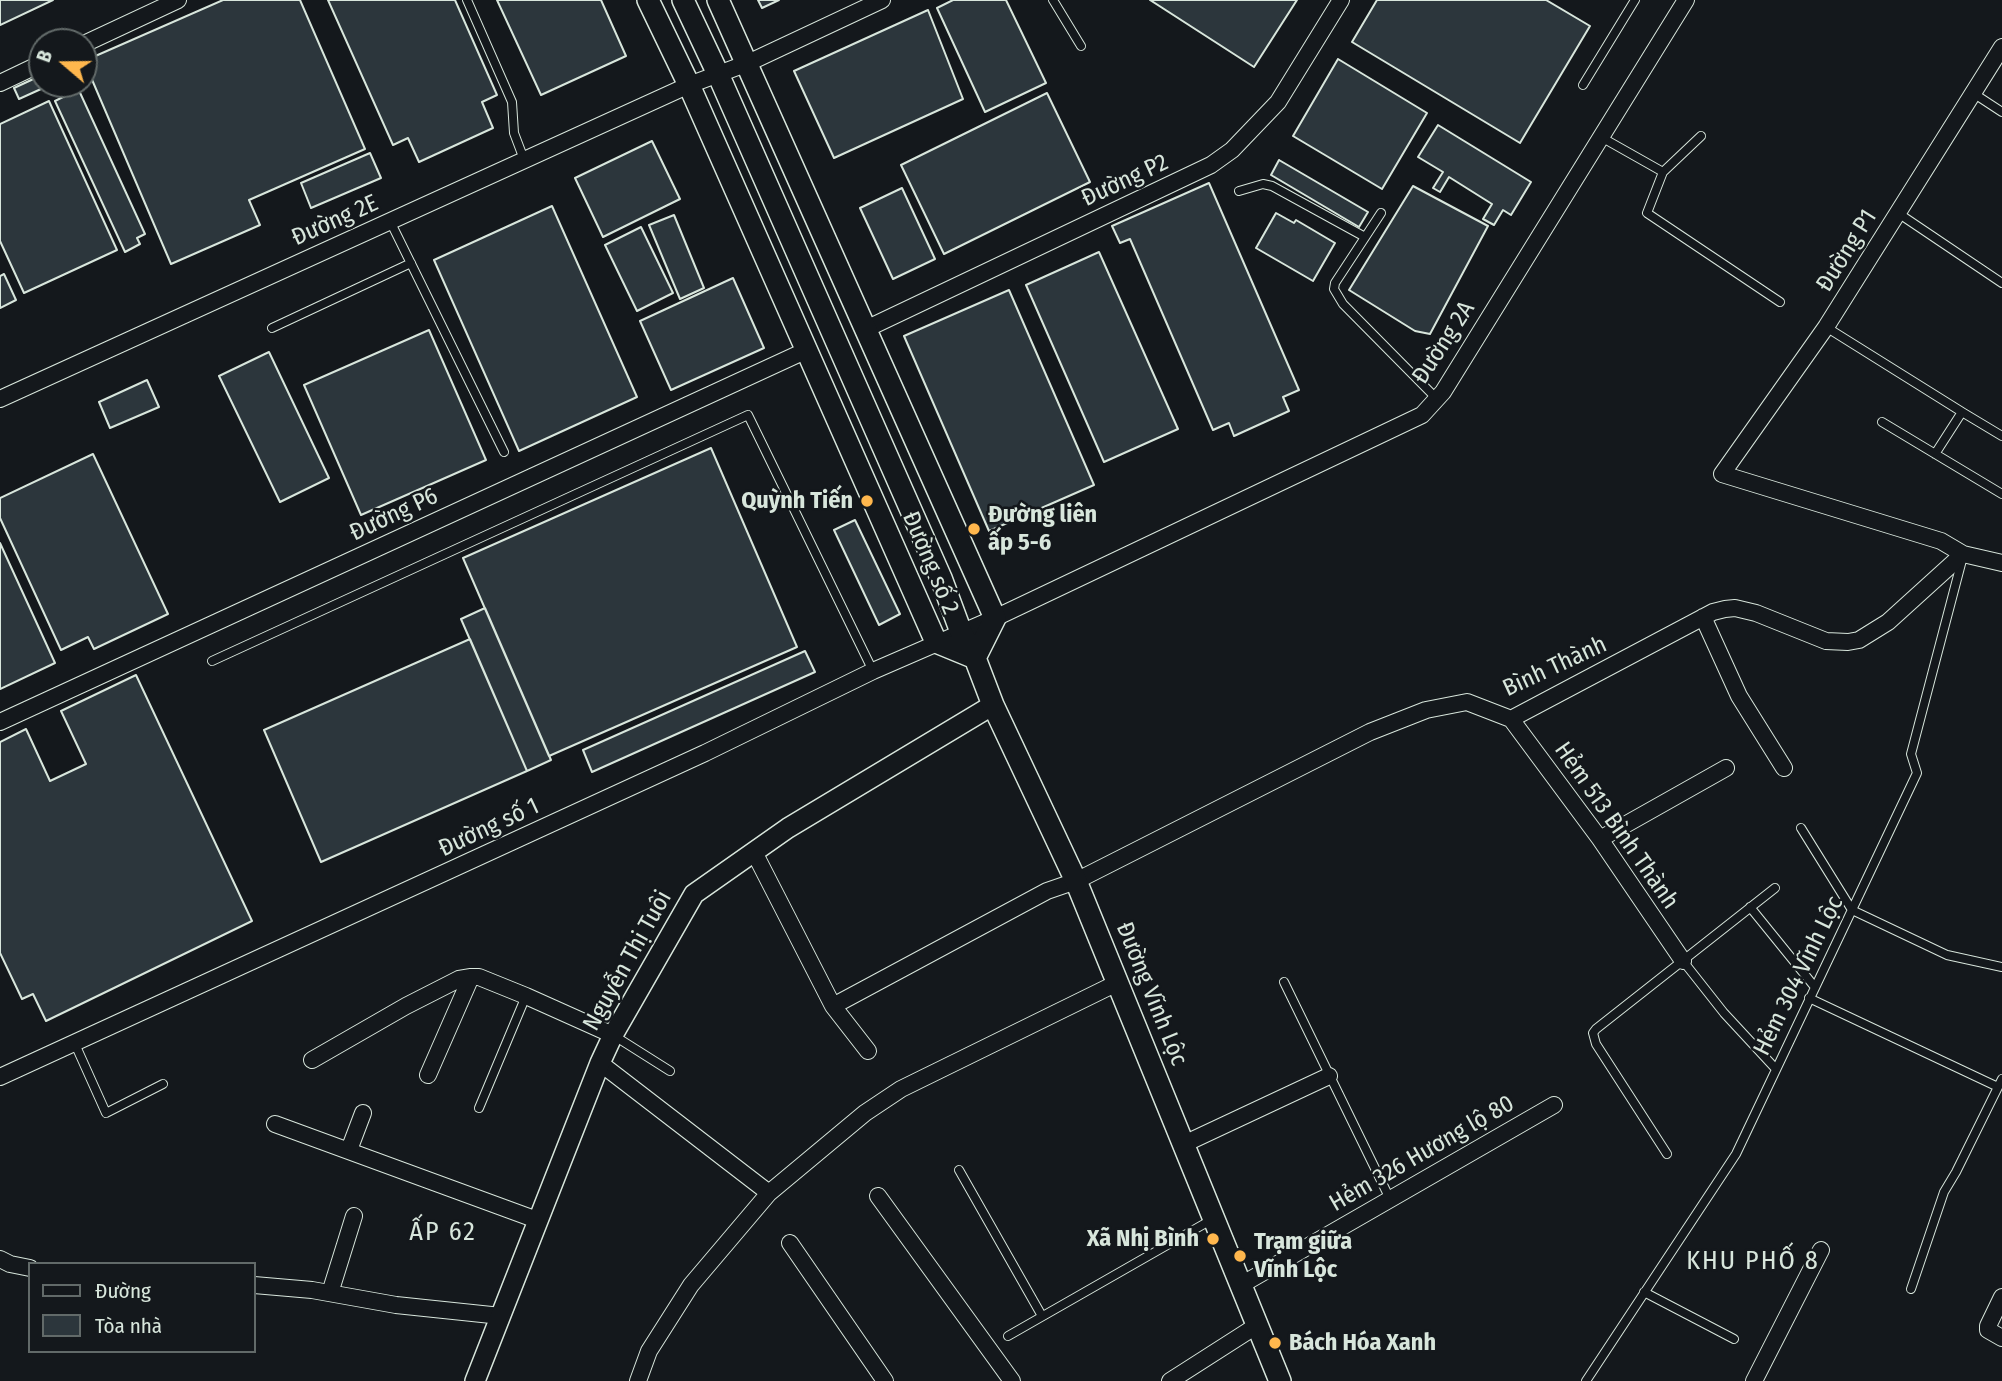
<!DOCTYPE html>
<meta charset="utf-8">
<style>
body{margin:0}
#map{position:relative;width:2002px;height:1381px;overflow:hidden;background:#14181c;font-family:"Fira Sans Condensed",sans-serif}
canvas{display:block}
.legend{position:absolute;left:28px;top:1262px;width:228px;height:91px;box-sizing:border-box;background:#14181c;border:2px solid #626a69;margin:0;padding:9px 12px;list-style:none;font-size:21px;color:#d8e6dc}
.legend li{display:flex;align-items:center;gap:14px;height:35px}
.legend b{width:35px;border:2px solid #626a69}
.north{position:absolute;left:28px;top:28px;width:70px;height:70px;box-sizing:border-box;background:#14181c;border:2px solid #626a69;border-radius:50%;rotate:290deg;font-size:19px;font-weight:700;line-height:28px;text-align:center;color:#d8e6dc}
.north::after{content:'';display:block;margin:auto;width:24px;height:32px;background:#ffb74d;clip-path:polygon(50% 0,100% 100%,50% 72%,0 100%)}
</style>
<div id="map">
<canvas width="2002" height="1381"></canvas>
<ul class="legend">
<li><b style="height:9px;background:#14181c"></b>Đường</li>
<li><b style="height:19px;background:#2c363c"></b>Tòa nhà</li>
</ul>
<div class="north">B</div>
</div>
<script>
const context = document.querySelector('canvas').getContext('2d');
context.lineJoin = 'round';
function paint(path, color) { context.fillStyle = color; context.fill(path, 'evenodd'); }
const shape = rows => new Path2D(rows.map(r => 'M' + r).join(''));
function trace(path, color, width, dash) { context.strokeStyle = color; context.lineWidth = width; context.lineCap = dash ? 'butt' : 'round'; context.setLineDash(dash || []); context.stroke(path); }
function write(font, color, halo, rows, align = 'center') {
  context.font = font + ' "Fira Sans Condensed",sans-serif'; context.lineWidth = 5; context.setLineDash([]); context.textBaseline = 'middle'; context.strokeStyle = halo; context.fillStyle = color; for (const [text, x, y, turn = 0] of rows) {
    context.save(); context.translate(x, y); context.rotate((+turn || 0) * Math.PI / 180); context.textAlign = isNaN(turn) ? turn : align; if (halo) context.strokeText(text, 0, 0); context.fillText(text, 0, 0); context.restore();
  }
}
const building = shape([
 [0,0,53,0,0,25,0,0],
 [223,0,300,0,365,149,249,200,260,225,171,264,84,61,223,0],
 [328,0,455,0,497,95,482,102,493,128,419,162,408,138,393,145,328,0],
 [497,0,601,0,626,56,541,95,497,0],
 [758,0,779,0,762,8,758,0],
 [953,0,1006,0,1046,83,985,112,937,8,953,0],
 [1150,0,1297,0,1254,67,1150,0],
 [1377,0,1546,0,1590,26,1520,143,1352,42,1377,0],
 [928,10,963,99,834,158,794,71,928,10],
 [1338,59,1427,113,1382,189,1293,136,1338,59],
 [42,75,42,84,52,84,19,99,14,88,42,75],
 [65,84,76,84,145,234,137,238,140,244,125,252,55,101,69,94,65,84],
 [1047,93,1090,182,944,254,901,165,1047,93],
 [49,101,117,250,24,293,0,241,0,124,49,101],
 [1438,125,1531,182,1511,215,1503,210,1494,225,1483,219,1492,204,1449,177,1440,192,1433,188,1443,172,1418,157,1438,125],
 [652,141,680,199,603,237,575,178,652,141],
 [370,153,381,178,311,208,301,183,370,153],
 [1279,160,1368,212,1359,227,1271,175,1279,160],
 [1209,183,1299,390,1283,397,1289,411,1234,436,1229,423,1213,430,1130,239,1120,243,1112,226,1209,183],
 [1413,186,1488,226,1430,334,1415,331,1349,290,1413,186],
 [902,188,935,259,893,279,860,208,902,188],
 [552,206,637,397,519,451,434,260,552,206],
 [1276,213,1294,223,1296,220,1335,243,1313,281,1256,248,1276,213],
 [674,215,704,288,680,299,649,225,674,215],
 [641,227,673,293,637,311,605,245,641,227],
 [1099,252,1178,429,1104,462,1026,285,1099,252],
 [4,274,16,300,0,308,0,276,4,274],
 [733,278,764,348,671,390,640,321,733,278],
 [1009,290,1094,485,989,531,904,336,1009,290],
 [429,330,486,460,361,515,304,385,429,330],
 [269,352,329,478,280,502,219,376,269,352],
 [147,380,159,407,110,428,99,402,147,380],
 [711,448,797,647,549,756,463,558,711,448],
 [93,454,168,614,94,649,88,637,61,650,0,518,0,498,93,454],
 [855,520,900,614,879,625,834,530,855,520],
 [0,543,55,663,0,689,0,543],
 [485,608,551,760,527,771,461,619,485,608],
 [470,639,527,771,321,862,264,730,470,639],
 [805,651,815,672,592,772,583,750,805,651],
 [136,675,252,921,46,1021,33,994,22,999,0,953,0,742,26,729,50,781,86,764,61,711,136,675]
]);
paint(building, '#2c363c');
trace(building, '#d8e6dc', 2);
const service = shape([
 [467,0,512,102,514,133,525,162],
 [1053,0,1081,46],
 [1583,85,1635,0],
 [1973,93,2002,112],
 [1601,137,1663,172,1647,213,1780,302],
 [1663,172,1701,136],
 [1239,191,1263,184,1272,186,1365,237],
 [1381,213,1335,283,1334,289,1343,304,1437,399],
 [1898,213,2002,283],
 [390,221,504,452],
 [1826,327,1962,412],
 [272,328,411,263],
 [1882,422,2002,494],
 [1935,454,1962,412,2002,436],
 [212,661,748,415,873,671],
 [1801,828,1852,910,1947,955,2002,967],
 [1750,907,1814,986],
 [1683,961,1724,1013,1775,1068],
 [1284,982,1390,1199],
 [1809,998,1998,1087],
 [613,1035,670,1071],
 [75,1044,106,1113,163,1084],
 [479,1108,526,996],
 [1667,1154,1596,1044,1593,1033,1596,1029,1775,888],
 [959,1170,1042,1316],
 [1911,1289,1944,1192,1956,1172,2002,1079],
 [1644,1292,1734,1339],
 [1008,1336,1211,1220],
 [1586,1381,1736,1154,1917,773,1911,754,1962,560]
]);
const minor = shape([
 [84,44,178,0],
 [0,83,42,63],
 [866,329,1211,165,1232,150,1278,102,1341,0],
 [0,399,689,85,748,63,882,0],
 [1963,554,1941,541,1722,474,1826,327,2002,47],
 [1703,617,1739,696,1784,768],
 [1511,719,1600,839,1683,961],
 [0,722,807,350],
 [1600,839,1726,768],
 [754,852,833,1006,1047,891,1076,881,1370,732,1426,710,1467,702,1511,719,1713,612,1725,609,1735,608,1756,613,1826,641,1848,642,1859,640,1888,622,1963,554,2002,563],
 [833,1006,868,1051],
 [312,1060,406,1006,459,979,471,977,479,977,526,996,613,1035],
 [600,1063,769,1193],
 [428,1075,471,977],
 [0,1077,705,753,873,671,995,618,1422,415,1443,392,1686,0],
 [275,1124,537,1220],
 [1184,1144,1329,1076],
 [349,1150,363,1113],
 [878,1196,1012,1381],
 [790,1243,885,1381],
 [0,1259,10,1264,30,1268],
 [254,1285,312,1290,396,1305,501,1316],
 [1241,1285,1554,1105],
 [330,1293,354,1216],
 [2002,1297,1988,1326,1988,1330,2002,1338],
 [638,1381,649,1351,691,1285,769,1193,865,1113,901,1089,1119,982],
 [1170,1381,1256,1326],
 [1754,1381,1821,1250]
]);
const tertiary = shape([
 [475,1381,600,1063,613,1035,694,894,788,828,993,705]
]);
const secondary = shape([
 [648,0,689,85,936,642,975,658],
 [683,0,718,74,941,578,961,632,975,658,993,705,1076,881,1280,1381],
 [718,0,995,618,975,658]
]);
trace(service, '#d8e6dc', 10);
trace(minor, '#d8e6dc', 18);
trace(tertiary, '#d8e6dc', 22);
trace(secondary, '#d8e6dc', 24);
trace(service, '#14181c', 8);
trace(minor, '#14181c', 16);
trace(tertiary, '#14181c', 19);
trace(secondary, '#14181c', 21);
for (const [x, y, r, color] of [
 [867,501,7,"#ffb74d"],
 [974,529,7,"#ffb74d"],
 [1213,1239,7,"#ffb74d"],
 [1240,1256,7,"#ffb74d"],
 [1275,1343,7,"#ffb74d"]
]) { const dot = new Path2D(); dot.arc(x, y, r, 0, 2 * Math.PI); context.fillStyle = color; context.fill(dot); trace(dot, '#14181c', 2.5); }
write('24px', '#d8e6dc', '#14181c', [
 ["Đường P2",1125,181,-25],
 ["Đường 2E",335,221,-24],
 ["Đường P1",1847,251,-58],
 ["Đường 2A",1444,343,-57],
 ["Đường P6",394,515,-25],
 ["Đường số 2",930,563,67],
 ["Bình Thành",1555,667,-25],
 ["Hẻm 513 Bình Thành",1616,826,55],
 ["Đường số 1",489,828,-25],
 ["Nguyễn Thị Tuôi",628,961,-61],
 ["Hẻm 304 Vĩnh Lộc",1799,976,-64],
 ["Đường Vĩnh Lộc",1151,994,68],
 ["Hẻm 326 Hương lộ 80",1422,1154,-30]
]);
write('bold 24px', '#d8e6dc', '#14181c', [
 ["Quỳnh Tiến",853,501,"right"],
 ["Đường liên",988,515],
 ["ấp 5-6",988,543],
 ["Xã Nhị Bình",1199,1239,"right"],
 ["Trạm giữa",1254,1242],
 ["Vĩnh Lộc",1254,1270],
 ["Bách Hóa Xanh",1289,1343]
], 'left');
context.letterSpacing = '2px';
write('26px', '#d8e6dc', '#14181c', [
 ["ẤP 62",443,1233],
 ["KHU PHỐ 8",1753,1262]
]);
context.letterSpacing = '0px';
</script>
